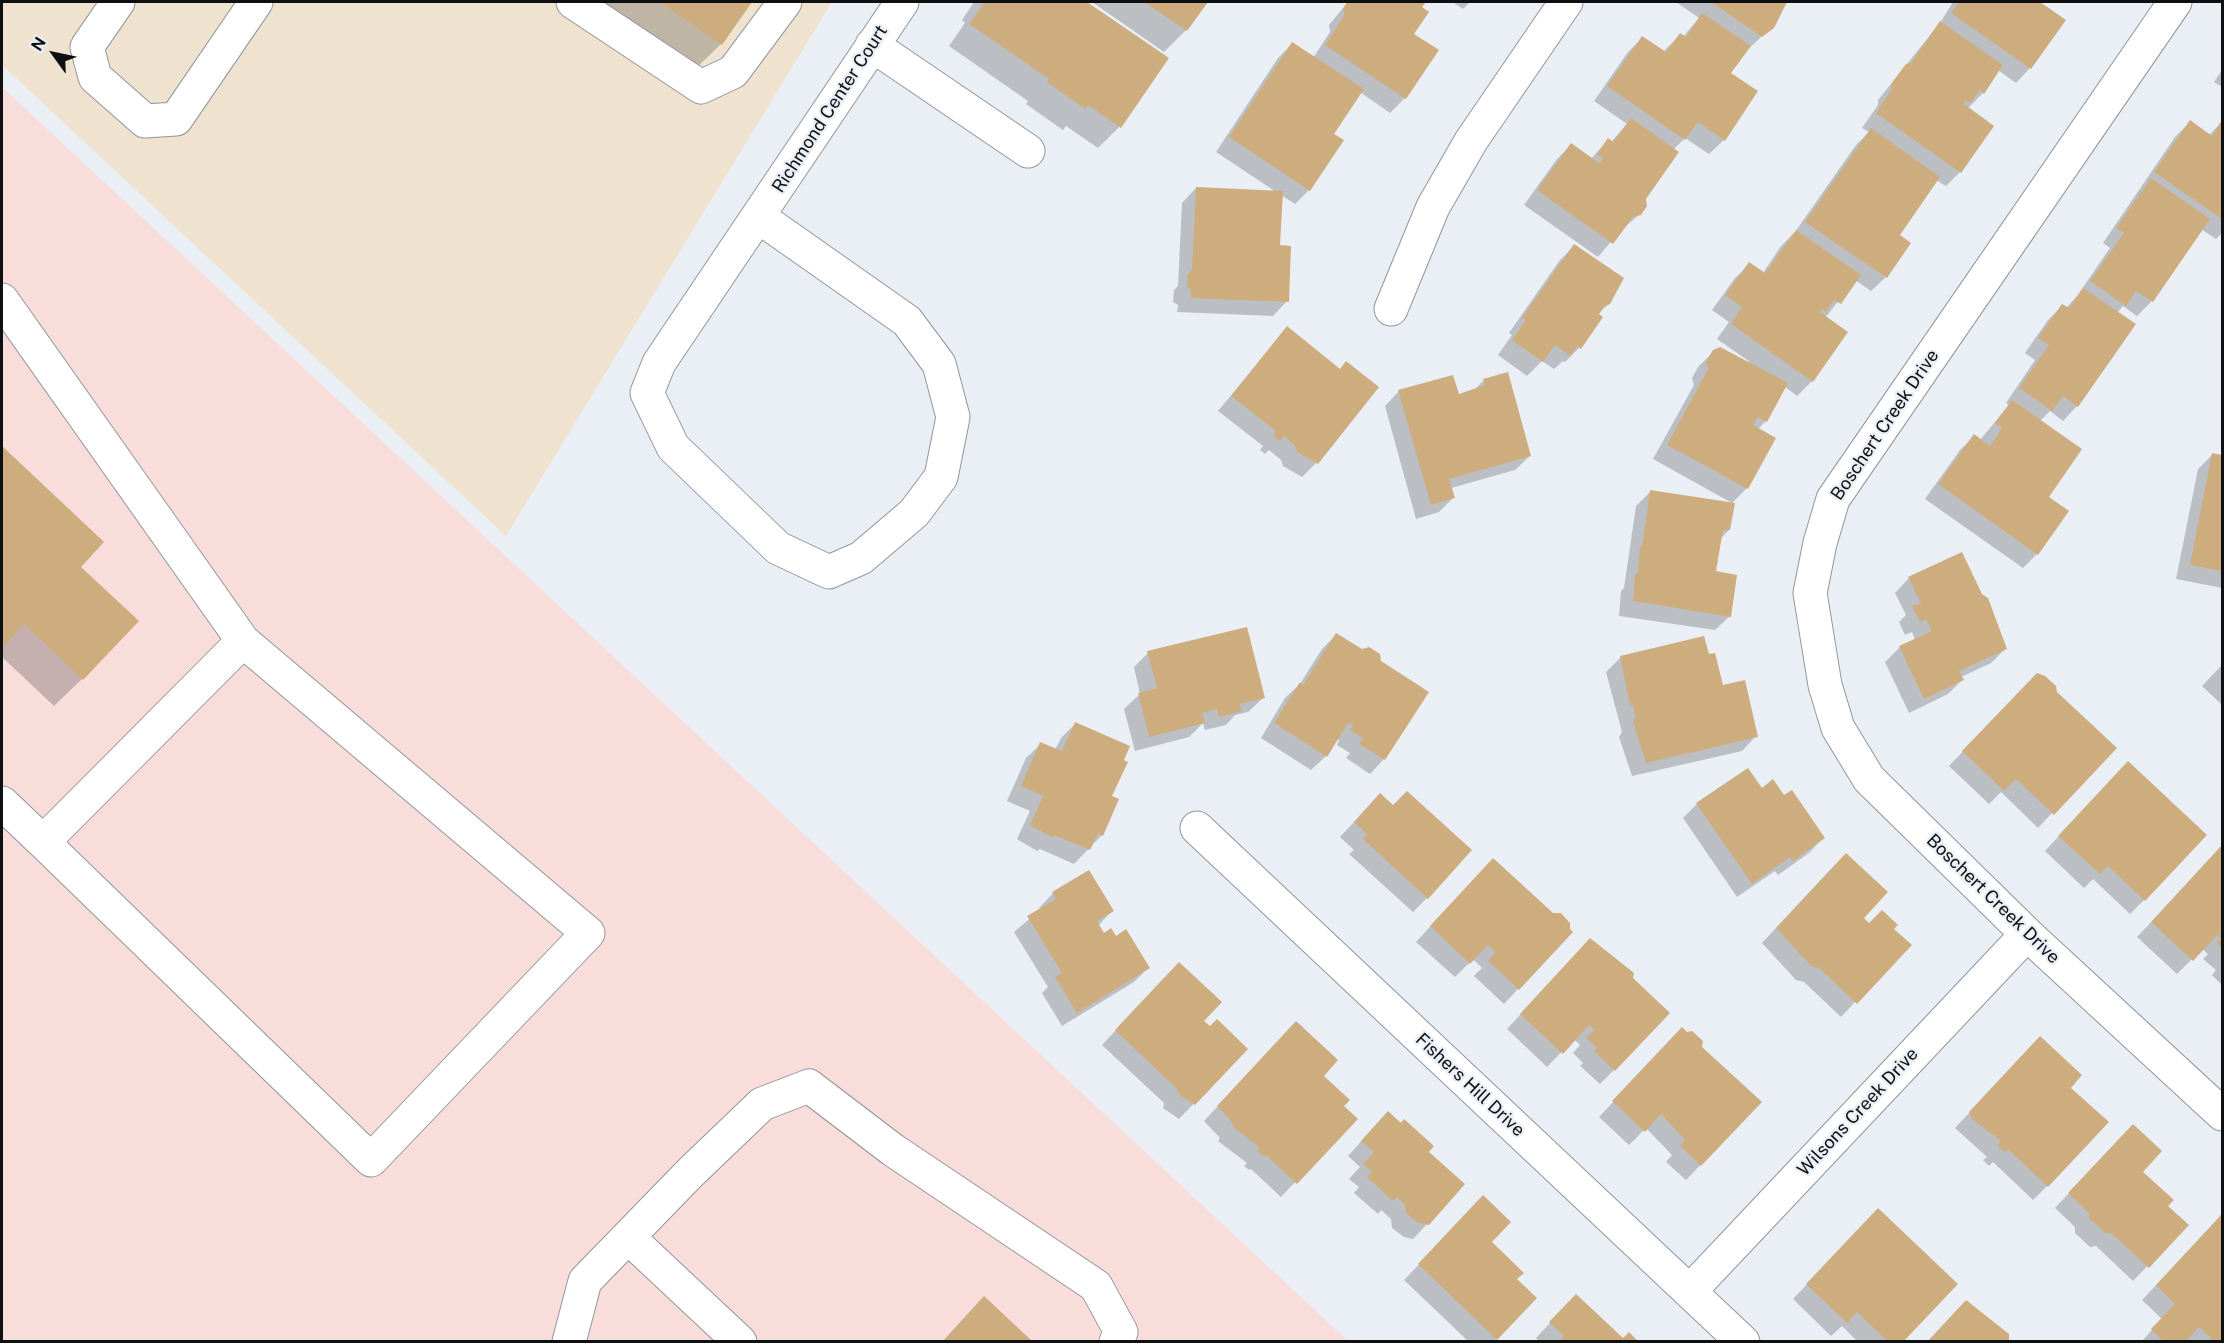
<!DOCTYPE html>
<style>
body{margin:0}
#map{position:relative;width:2224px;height:1343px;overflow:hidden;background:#eaeff6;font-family:"Public Sans",sans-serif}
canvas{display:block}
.frame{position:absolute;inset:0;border:3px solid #0d0f11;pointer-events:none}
.north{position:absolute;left:24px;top:24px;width:60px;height:60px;-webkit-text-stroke:4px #eaeff6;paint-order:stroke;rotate:303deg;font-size:16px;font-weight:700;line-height:24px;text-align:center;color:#0d0f11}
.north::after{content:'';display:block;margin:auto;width:21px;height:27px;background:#0d0f11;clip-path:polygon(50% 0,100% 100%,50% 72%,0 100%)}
</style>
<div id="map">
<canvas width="2224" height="1343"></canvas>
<div class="frame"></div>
<div class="north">N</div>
</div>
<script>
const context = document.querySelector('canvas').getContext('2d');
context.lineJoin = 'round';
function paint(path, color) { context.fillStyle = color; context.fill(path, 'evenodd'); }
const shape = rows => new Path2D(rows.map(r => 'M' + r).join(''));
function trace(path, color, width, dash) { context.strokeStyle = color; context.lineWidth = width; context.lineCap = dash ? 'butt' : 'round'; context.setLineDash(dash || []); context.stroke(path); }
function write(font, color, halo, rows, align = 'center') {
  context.font = font + ' "Public Sans",sans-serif'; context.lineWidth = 4.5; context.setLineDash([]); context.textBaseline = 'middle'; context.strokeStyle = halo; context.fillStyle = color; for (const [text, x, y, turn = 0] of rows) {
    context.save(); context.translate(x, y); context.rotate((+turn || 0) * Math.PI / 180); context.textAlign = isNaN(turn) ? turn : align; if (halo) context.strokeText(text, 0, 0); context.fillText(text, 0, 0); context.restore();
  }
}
paint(shape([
 [2,2,832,2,506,536,2,65]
]), '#efe3cf');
paint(shape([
 [2,87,1348,1341,2,1341]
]), '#f8dddb');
paint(shape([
 [592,2,750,2,721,44,693,71],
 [974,2,1084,2,1167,59,1119,127,1098,148,1066,126,1063,130,1026,104,1028,101,949,46,965,23,962,20],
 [1092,2,1206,2,1186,30,1164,52],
 [1348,2,1424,2,1412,34,1437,51,1405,98,1390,113,1360,92,1332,134,1309,190,1295,204,1281,195,1279,247,1287,301,1273,316,1177,312,1178,305,1173,302,1174,290,1178,286,1182,203,1196,188,1276,192,1216,152,1278,58,1292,44,1313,58,1330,32,1329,25],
 [1453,2,1470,2,1463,9],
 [1676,2,1786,2,1772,27,1746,51,1729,73,1724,140,1709,154,1685,138,1673,150,1644,198,1640,214,1621,230,1598,257,1524,205,1557,159,1571,145,1591,159,1608,140,1611,142,1627,124,1594,101,1628,52,1642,38,1663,52,1680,35,1683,37,1699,18],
 [1953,2,2038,2,2030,68,2016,83,1998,70,1983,93,1967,109,1960,172,1946,186,1936,180,1898,235,1886,277,1871,291,1855,280,1825,318,1812,381,1797,396,1784,386,1766,421,1758,429,1747,488,1732,503,1653,459,1694,385,1692,378,1698,367,1713,352,1750,362,1717,339,1729,322,1712,310,1735,278,1750,264,1763,273,1781,246,1795,232,1856,145,1869,132,1862,128,1878,105,1878,100,1940,23],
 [2222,70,2222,87,2214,82],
 [2190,122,2209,135,2222,122,2222,233,2216,239,2201,229,2152,301,2137,316,2123,306,2117,313,2077,406,2063,421,2050,411,2040,421,2046,497,2037,554,2023,568,1925,499,1960,450,1974,436,1980,440,2009,405,2006,403,2035,360,2025,353,2048,320,2062,306,2066,308,2077,296,2110,248,2103,243,2175,137],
 [1574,246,1609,303,1597,315,1579,348,1565,362,1563,361,1554,369,1542,361,1527,376,1498,355,1512,335,1509,333,1560,260],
 [1287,328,1339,370,1346,363,1316,463,1302,477,1283,466,1281,460,1269,450,1265,454,1260,450,1263,446,1218,411],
 [1484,380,1530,456,1515,470,1451,488,1453,498,1439,512,1416,519,1385,406,1399,391,1458,396,1474,390],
 [2,448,101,542,79,567,82,679,54,706,2,657],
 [2212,455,2222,457,2222,588,2176,579,2198,469],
 [1651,491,1729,530,1720,539,1714,573,1730,616,1715,630,1619,616,1621,591,1624,588,1636,506],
 [1909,578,2006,648,1991,663,1961,677,1962,680,1948,694,1909,713,1885,662,1900,647,1915,640,1912,632,1905,635,1899,622,1906,615,1895,593],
 [1336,635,1427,693,1384,759,1370,774,1346,758,1350,753,1337,745,1339,740,1337,739,1326,756,1311,770,1261,738,1285,698,1300,684,1322,649],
 [1148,653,1263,698,1248,712,1235,715,1226,725,1205,730,1203,723,1189,737,1135,751,1124,709,1140,694,1134,667],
 [1621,657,1721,687,1756,736,1742,751,1632,776,1619,737,1622,732,1606,672],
 [2222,665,2222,705,2202,686],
 [2022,689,2052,813,2038,828,2001,792,1989,804,1949,766],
 [1075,724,1110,797,1102,835,1074,864,1040,849,1037,851,1017,839,1030,811,1007,801,1026,758,1041,744,1055,750,1061,738],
 [2114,777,2144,900,2130,914,2093,879,2084,888,2045,851],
 [1761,790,1784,797,1823,838,1809,853,1778,875,1775,871,1737,897,1683,818,1697,804],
 [1366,809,1427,898,1413,912,1349,854,1354,850,1340,837],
 [2222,848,2222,985,2212,975,2216,970,2203,959,2208,954,2202,949,2177,974,2137,937],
 [1831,869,1868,925,1892,929,1855,1002,1841,1017,1804,982,1796,980,1762,943],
 [1479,874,1571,932,1504,1004,1474,976,1482,968,1473,959,1455,977,1416,942],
 [1053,893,1112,911,1098,926,1103,935,1115,938,1148,968,1134,982,1062,1026,1042,993,1048,987,1014,932,1040,910,1039,908],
 [1576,955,1614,1070,1600,1084,1580,1066,1583,1063,1573,1053,1580,1045,1574,1039,1547,1067,1507,1029],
 [1164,978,1210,1028,1246,1049,1179,1119,1163,1108,1164,1103,1102,1045],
 [1282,1038,1322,1076,1342,1106,1355,1119,1281,1197,1251,1169,1249,1170,1244,1166,1247,1163,1218,1141,1220,1138,1204,1121],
 [1668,1044,1760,1103,1686,1180,1666,1162,1672,1155,1646,1128,1629,1145,1599,1117],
 [2026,1052,2069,1088,2047,1186,2033,1200,1993,1162,1989,1166,1983,1160,1987,1157,1955,1128],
 [1374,1127,1427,1152,1427,1224,1413,1239,1404,1237,1392,1228,1391,1219,1381,1210,1378,1214,1354,1193,1359,1187,1349,1179,1360,1167,1348,1156],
 [2118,1141,2166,1207,2187,1225,2133,1281,2096,1246,2090,1247,2075,1233,2075,1227,2055,1208],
 [1469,1212,1515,1279,1535,1298,1493,1342,1469,1342,1404,1280],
 [2222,1216,2222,1342,2141,1342,2162,1319,2142,1300],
 [1864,1225,1901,1342,1858,1342,1842,1326,1831,1336,1793,1299],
 [1562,1310,1623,1340,1636,1342,1540,1342,1536,1338]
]), '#0003');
paint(shape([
 [660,2,752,2,722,45],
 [985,2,1087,2,1169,58,1121,128,1088,105,1085,109,1047,82,1049,79,969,24],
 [1144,2,1208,2,1187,31],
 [1347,2,1426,2,1422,7,1429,12,1414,34,1439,50,1406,99,1325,45,1344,16,1343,9],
 [1711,2,1787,2,1774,28,1762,37],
 [1959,2,2040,2,2066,20,2031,69,1951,13],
 [1702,13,1751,46,1731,73,1758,91,1725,141,1698,122,1685,140,1607,86,1642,36,1666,52,1680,33,1686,37],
 [1940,21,2003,65,1984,94,1980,90,1970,103,1966,100,1964,104,1994,126,1961,173,1876,113,1892,89,1891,84,1906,64,1911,63],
 [1292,42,1364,89,1334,134,1344,140,1310,191,1229,137],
 [1631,118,1679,152,1646,199,1647,206,1641,215,1633,217,1613,244,1537,190,1571,143,1599,163,1603,159,1597,154,1608,138,1613,142],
 [2190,120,2212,136,2222,120,2222,219,2154,172],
 [1871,128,1940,177,1900,235,1911,243,1887,278,1805,222],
 [2151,178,2210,219,2153,302,2136,291,2126,306,2090,281,2124,233,2116,228],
 [1196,187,1283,191,1280,245,1291,246,1289,302,1191,298,1191,290,1187,287,1188,274,1192,270],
 [1796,230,1861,275,1841,304,1834,300,1826,312,1823,309,1820,312,1848,332,1813,382,1731,324,1742,307,1725,295,1749,262,1765,273],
 [1574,244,1624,278,1610,304,1604,307,1599,314,1603,317,1581,349,1577,346,1570,356,1555,345,1543,362,1512,340,1526,320,1522,318],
 [2083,288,2136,324,2078,407,2063,396,2052,411,2019,388,2049,345,2038,338,2062,304,2069,308],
 [1287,326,1340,369,1346,361,1379,387,1318,464,1297,452,1295,446,1284,436,1280,441,1273,435,1276,431,1231,396],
 [1720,347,1788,383,1767,422,1758,417,1753,425,1776,438,1748,489,1667,445,1708,369,1706,362,1713,350],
 [1508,372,1531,456,1449,479,1455,498,1431,505,1398,390,1453,375,1459,394,1485,385,1483,379],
 [2012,400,2082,449,2049,497,2069,511,2038,555,1938,484,1974,434,1990,446,2002,428,1995,423],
 [2,446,104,542,81,567,139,621,83,680,24,624,4,646,2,644],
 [2212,453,2222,455,2222,571,2190,565],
 [1650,490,1735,503,1730,530,1723,530,1716,571,1737,575,1731,617,1633,601,1635,575,1638,573,1640,546,1642,547],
 [1962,552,1982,594,1988,598,2007,649,1959,671,1964,680,1924,699,1899,646,1932,631,1926,619,1920,622,1912,606,1921,603,1908,577],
 [1247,627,1265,698,1240,704,1242,711,1219,717,1217,709,1202,713,1205,723,1149,737,1138,693,1157,688,1147,651],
 [1336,633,1362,649,1369,647,1380,654,1381,661,1429,692,1385,760,1359,744,1363,738,1350,730,1353,725,1348,723,1327,757,1274,723,1300,682,1303,685],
 [1704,636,1709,654,1715,653,1723,685,1745,680,1758,737,1646,763,1633,722,1635,717,1633,705,1630,706,1620,656],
 [2037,673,2045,676,2056,686,2057,692,2117,748,2054,815,2016,779,2004,791,1962,751],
 [1075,722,1130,746,1124,760,1128,762,1112,796,1119,799,1103,836,1098,833,1090,850,1054,835,1053,838,1030,825,1043,796,1021,786,1040,742,1062,751],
 [2128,761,2207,835,2145,901,2108,866,2100,874,2058,836],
 [1748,768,1762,788,1773,779,1784,795,1792,790,1825,838,1793,861,1790,857,1752,884,1696,803],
 [1407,791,1472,850,1428,899,1363,839,1367,834,1354,822,1380,793,1393,805],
 [2222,845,2222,949,2217,943,2221,939,2217,935,2193,961,2151,922],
 [1846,853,1888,892,1864,918,1869,923,1882,910,1898,925,1894,929,1912,945,1857,1004,1819,968,1811,966,1776,928],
 [1493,858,1553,913,1561,913,1570,923,1570,929,1573,932,1519,990,1488,961,1495,952,1488,945,1470,964,1430,926],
 [1089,870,1114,911,1097,921,1104,933,1111,928,1116,936,1126,929,1150,968,1077,1013,1055,977,1062,973,1027,916,1056,899,1052,892],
 [1590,938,1634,973,1633,978,1670,1013,1615,1071,1594,1051,1597,1048,1586,1038,1594,1030,1589,1025,1563,1054,1520,1014],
 [1179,962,1222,1002,1204,1021,1210,1026,1217,1019,1248,1049,1195,1105,1177,1093,1177,1089,1115,1030],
 [1296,1021,1338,1060,1324,1076,1350,1100,1344,1106,1358,1119,1297,1184,1266,1155,1265,1157,1257,1151,1260,1148,1232,1126,1233,1123,1217,1106],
 [1682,1027,1687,1032,1692,1031,1703,1041,1702,1047,1762,1102,1701,1166,1680,1146,1685,1140,1661,1114,1645,1132,1612,1101],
 [2040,1036,2082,1075,2071,1088,2109,1122,2048,1187,2008,1149,2005,1153,1997,1145,2001,1141,1972,1119,1969,1112],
 [1388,1111,1401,1123,1404,1119,1434,1146,1429,1152,1465,1184,1429,1225,1418,1223,1406,1213,1405,1205,1397,1197,1393,1201,1367,1177,1372,1172,1363,1164,1374,1152,1361,1141],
 [2133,1124,2162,1151,2143,1172,2174,1200,2168,1206,2189,1225,2149,1268,2111,1233,2105,1233,2089,1218,2089,1213,2068,1193],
 [1483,1195,1511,1222,1492,1242,1524,1273,1517,1279,1537,1298,1497,1340,1418,1264],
 [1878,1208,1958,1284,1903,1342,1888,1342,1857,1312,1847,1323,1806,1284],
 [2222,1214,2222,1342,2215,1342,2199,1327,2185,1342,2164,1342,2151,1329,2175,1304,2156,1285],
 [1576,1294,1623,1338,1629,1332,1639,1342,1559,1342,1564,1336,1549,1322],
 [984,1296,1033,1342,942,1342],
 [1966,1300,2009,1334,2009,1342,1927,1342]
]), '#cdac7d');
const minor = shape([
 [118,2,87,47,95,77,145,121,176,119,256,2],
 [573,2,701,87,733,72,785,2],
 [2175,2,1833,499,1820,543,1810,593,1825,685,1838,728,1869,779,2027,934,2222,1114],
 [872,45,1028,151],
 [759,217,907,321,939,364,953,417,941,477,914,513,861,558,829,572,778,548,673,447,647,393,659,363,902,2],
 [2,300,243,641,43,842,2,803],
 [1391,309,1433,207,1471,141,1566,2],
 [1197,828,1743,1342],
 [43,842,371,1160,588,933,243,641],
 [628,1237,740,1342],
 [1690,1291,2027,934],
 [569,1342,585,1281,691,1172,762,1104,809,1086,893,1150,1096,1286,1121,1332,1116,1342]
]);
trace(minor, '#91969c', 35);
trace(minor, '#fff', 33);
write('18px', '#0d0f11', '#eaeff6', [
 ["Richmond Center Court",830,109,-57],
 ["Boschert Creek Drive",1885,425,-56],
 ["Boschert Creek Drive",1993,899,44],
 ["Fishers Hill Drive",1470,1085,43],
 ["Wilsons Creek Drive",1858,1112,-47]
]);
</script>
